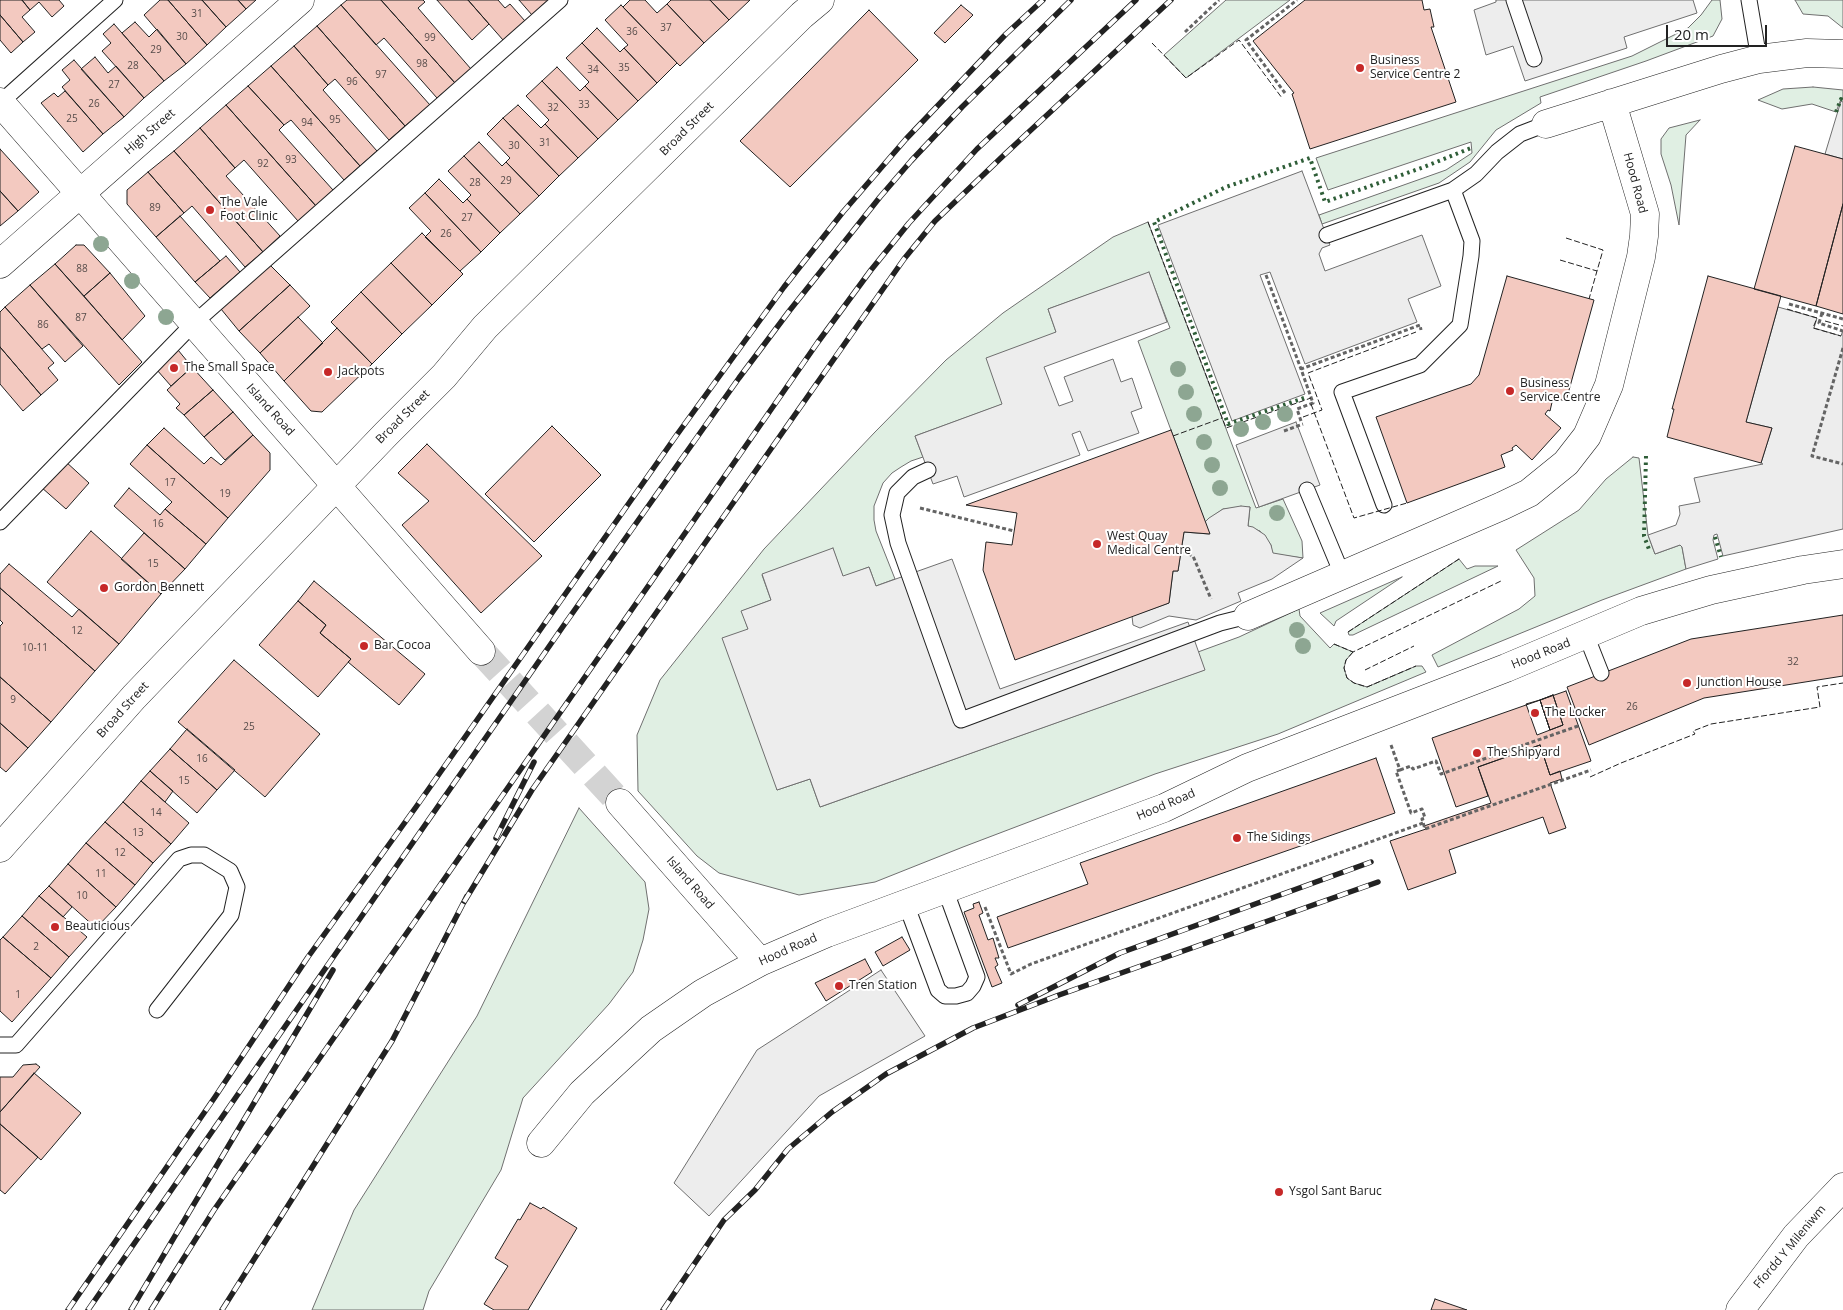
<!DOCTYPE html>
<style>
body{margin:0}
#map{position:relative;width:1843px;height:1310px;overflow:hidden;background:#fff;font-family:"Open Sans",sans-serif}
canvas{display:block}
.scale{position:absolute;left:1666px;top:25px;width:101px;height:22px;box-sizing:border-box;border:2px solid #222;border-top:0;padding-left:6px;font-size:15px;line-height:18px;white-space:nowrap;color:#222;-webkit-text-stroke:4px #fff;paint-order:stroke}
</style>
<div id="map">
<canvas width="1843" height="1310"></canvas>
<div class="scale">20 m</div>
</div>
<script>
const context = document.querySelector('canvas').getContext('2d');
context.lineJoin = 'round';
function paint(path, color) { context.fillStyle = color; context.fill(path, 'evenodd'); }
const shape = rows => new Path2D(rows.map(r => 'M' + r).join(''));
function trace(path, color, width, dash) { context.strokeStyle = color; context.lineWidth = width; context.lineCap = dash ? 'butt' : 'round'; context.setLineDash(dash || []); context.stroke(path); }
function write(font, color, halo, rows, align = 'center') {
  context.font = font + ' "Open Sans",sans-serif'; context.lineWidth = 4; context.setLineDash([]); context.textBaseline = 'middle'; context.strokeStyle = halo; context.fillStyle = color; for (const [text, x, y, turn = 0] of rows) {
    context.save(); context.translate(x, y); context.rotate((+turn || 0) * Math.PI / 180); context.textAlign = isNaN(turn) ? turn : align; if (halo) context.strokeText(text, 0, 0); context.fillText(text, 0, 0); context.restore();
  }
}
const green = shape([
 [1226,0,1290,0,1186,78,1164,55,1226,0],
 [1712,0,1720,0,1722,19,1713,36,1646,61,1540,97,1541,103,1496,130,1470,162,1439,183,1322,224,1319,215,1446,170,1472,153,1471,142,1328,190,1316,158,1632,56,1688,28,1701,15,1712,0],
 [1795,0,1843,0,1843,28,1828,16,1803,14,1795,0],
 [1813,87,1843,90,1843,100,1841,99,1836,112,1812,104,1782,109,1758,100,1783,89,1813,87],
 [1700,120,1686,135,1679,225,1671,185,1661,154,1661,139,1669,128,1700,120],
 [1148,222,1256,508,1283,499,1302,541,1303,558,1272,554,1271,545,1260,531,1248,527,1250,507,1223,509,1205,522,1138,341,1170,328,1149,273,1048,309,1056,332,1003,404,915,436,923,457,911,461,901,467,892,473,883,483,874,506,874,520,876,531,895,579,876,586,869,567,843,577,833,549,762,575,771,600,742,611,748,629,777,790,810,779,820,807,1204,670,1198,652,1239,637,1299,609,1300,616,1330,648,1334,644,1353,652,1346,660,1344,668,1347,678,1354,683,1367,687,1416,666,1422,666,1426,672,1278,734,1155,774,963,847,875,882,799,895,719,873,697,856,638,791,637,735,660,680,764,549,875,432,946,360,1003,313,1113,237,1148,222],
 [1633,457,1639,458,1648,535,1655,554,1680,545,1682,547,1686,569,1602,600,1438,667,1432,655,1519,609,1535,596,1534,578,1516,550,1579,510,1606,479,1633,457],
 [1459,559,1467,569,1475,566,1498,566,1353,635,1349,635,1348,632,1459,559],
 [1402,577,1336,621,1334,626,1320,613,1402,577],
 [579,808,645,882,649,909,643,940,633,972,609,1004,523,1098,501,1170,429,1291,423,1310,312,1310,354,1210,477,1016,579,808]
]);
paint(green, '#e0efe3');
trace(green, '#6f6f6f', 1);
const parking = shape([
 [1496,0,1693,0,1697,13,1624,37,1627,48,1525,81,1513,46,1486,55,1474,10,1496,2,1496,0],
 [1841,101,1843,102,1843,159,1825,154,1841,101],
 [1302,171,1330,245,1322,248,1319,254,1325,271,1422,235,1441,286,1408,299,1417,322,1305,364,1270,272,1260,275,1305,394,1232,421,1158,225,1302,171],
 [1149,272,1167,322,1044,367,1059,406,1073,401,1064,377,1113,359,1121,382,1132,378,1142,408,1131,412,1139,433,1088,451,1080,431,1072,434,1080,455,964,497,957,476,933,484,915,436,1002,404,986,358,1056,332,1048,309,1149,272],
 [1778,307,1817,318,1814,328,1841,336,1843,330,1843,529,1723,556,1717,534,1714,535,1713,540,1718,559,1686,569,1682,547,1680,545,1655,554,1648,535,1676,525,1680,514,1679,506,1700,502,1694,478,1763,464,1761,463,1772,428,1746,422,1778,307],
 [1296,422,1320,485,1259,507,1236,445,1296,422],
 [1241,506,1250,507,1248,526,1253,527,1265,535,1271,545,1273,553,1303,558,1272,579,1238,593,1241,601,1196,620,1169,616,1140,628,1133,625,1132,616,1169,603,1173,571,1178,571,1184,532,1209,534,1205,522,1209,518,1223,509,1241,506],
 [833,548,843,576,869,567,876,586,952,559,1000,689,1188,622,1205,670,820,807,810,779,777,790,722,638,748,629,741,611,771,600,762,574,833,548],
 [881,970,925,1036,819,1096,709,1216,674,1183,757,1050,881,970]
]);
paint(parking, '#ededed');
trace(parking, '#6f6f6f', 1);
const building = shape([
 [0,0,22,0,30,10,22,17,35,32,23,42,0,15,0,0],
 [22,0,59,0,64,6,52,17,39,2,30,10,22,0],
 [160,0,168,0,207,45,186,64,144,15,160,0],
 [168,0,202,0,226,27,207,45,168,0],
 [202,0,238,0,246,9,226,27,202,0],
 [238,0,256,0,246,9,238,0],
 [347,0,381,0,455,83,437,98,384,38,376,45,341,5,347,0],
 [381,0,423,0,425,2,418,8,471,69,455,83,381,0],
 [437,0,468,0,489,24,472,40,437,0],
 [468,0,498,0,505,8,510,4,525,21,503,40,468,0],
 [519,0,548,0,532,15,519,0],
 [630,0,645,0,657,13,667,4,704,43,680,66,623,7,630,0],
 [671,0,710,0,729,20,704,43,667,4,671,0],
 [710,0,750,0,729,20,710,0],
 [1305,0,1422,0,1424,10,1430,9,1434,27,1431,27,1456,102,1310,149,1292,94,1294,93,1253,41,1305,0],
 [341,5,430,105,405,126,317,26,341,5],
 [621,5,677,63,657,83,624,48,628,45,605,20,621,5],
 [961,5,973,15,945,43,934,33,961,5],
 [869,10,918,60,790,187,740,141,869,10],
 [0,15,23,42,11,53,0,40,0,15],
 [135,22,149,37,157,29,186,64,164,81,122,33,135,22],
 [114,24,164,81,144,98,102,51,111,43,103,34,114,24],
 [317,26,405,126,389,140,335,79,328,85,294,46,317,26],
 [597,28,620,52,624,48,657,83,638,101,582,43,597,28],
 [582,43,638,101,618,120,585,86,589,82,566,58,582,43],
 [294,46,328,85,323,90,377,151,360,166,271,66,294,46],
 [95,57,108,73,116,66,144,98,124,117,81,69,95,57],
 [74,60,124,117,103,134,62,87,70,80,62,70,74,60],
 [271,66,360,166,344,180,291,120,284,125,248,86,271,66],
 [557,67,580,91,585,86,618,120,598,139,542,81,557,67],
 [542,81,598,139,578,158,545,124,549,120,526,96,542,81],
 [248,86,284,125,279,130,333,190,316,206,226,105,248,86],
 [65,91,103,134,83,152,41,103,54,93,58,97,65,91],
 [226,105,316,206,298,221,244,160,235,168,200,128,226,105],
 [518,105,541,128,545,124,578,158,559,176,503,118,518,105],
 [503,118,559,176,539,196,506,162,510,158,487,134,503,118],
 [200,128,235,168,226,176,280,236,263,252,174,151,200,128],
 [479,142,502,166,506,162,539,196,520,214,464,156,479,142],
 [1795,146,1843,159,1843,204,1816,306,1754,289,1795,146],
 [0,149,39,192,18,211,0,191,0,149],
 [174,151,263,252,245,267,192,206,184,213,148,172,174,151],
 [464,156,520,214,500,233,467,199,471,195,448,171,464,156],
 [148,172,184,213,156,237,127,204,127,190,148,172],
 [439,179,463,203,467,199,500,233,481,252,425,193,439,179],
 [0,191,18,211,0,226,0,191],
 [425,193,481,252,460,271,425,237,431,231,409,208,425,193],
 [1843,204,1843,314,1816,306,1843,204],
 [180,216,220,261,195,282,156,237,180,216],
 [422,233,463,274,432,305,391,263,422,233],
 [76,245,84,245,110,273,84,296,55,264,76,245],
 [226,256,240,272,210,298,195,282,226,256],
 [391,263,432,305,402,334,361,292,391,263],
 [55,264,142,362,119,385,30,285,55,264],
 [270,265,290,285,239,331,221,309,270,265],
 [110,273,145,316,122,340,84,296,110,273],
 [1507,276,1594,300,1566,401,1553,398,1550,411,1548,410,1545,414,1561,428,1532,460,1516,445,1512,448,1513,450,1501,455,1505,467,1407,503,1376,417,1471,384,1479,375,1507,276],
 [1708,276,1781,296,1746,422,1772,428,1761,463,1667,437,1674,409,1672,409,1708,276],
 [30,285,83,346,65,362,49,344,42,349,5,307,30,285],
 [290,285,310,306,260,353,239,331,290,285],
 [361,292,402,334,372,364,331,322,361,292],
 [5,307,54,363,48,368,58,380,41,395,0,347,0,312,5,307],
 [298,317,323,343,284,381,260,353,298,317],
 [337,328,372,364,322,412,311,411,284,381,337,328],
 [0,347,41,395,23,411,0,384,0,347],
 [178,350,192,367,171,386,157,370,178,350],
 [192,367,213,390,184,415,176,408,180,404,167,390,192,367],
 [213,390,233,412,204,437,184,415,213,390],
 [233,412,253,435,225,460,204,437,233,412],
 [552,426,601,475,534,542,485,494,552,426],
 [164,428,204,464,211,457,221,465,253,435,270,453,270,470,228,518,147,445,164,428],
 [1171,430,1210,534,1184,532,1178,571,1173,571,1169,603,1015,660,983,570,986,542,1012,545,1017,513,966,505,1171,430],
 [427,444,542,556,481,613,402,525,429,501,398,473,427,444],
 [147,445,228,518,206,544,165,509,172,502,130,464,147,445],
 [65,461,89,483,66,509,41,487,65,461],
 [129,488,160,515,165,509,206,544,185,569,114,506,129,488],
 [91,531,161,594,119,644,47,582,91,531],
 [144,533,185,569,161,594,121,559,144,533],
 [9,564,72,617,79,609,119,644,95,671,0,588,0,574,9,564],
 [314,581,425,674,399,705,348,662,351,659,320,633,326,625,298,601,314,581],
 [0,588,95,671,51,722,0,677,0,626,3,623,0,620,0,588],
 [298,601,326,625,320,633,351,659,318,697,259,645,298,601],
 [1843,615,1843,676,1704,698,1589,745,1567,687,1691,639,1843,615],
 [234,660,320,734,265,797,178,722,234,660],
 [0,677,51,722,28,748,0,723,0,677],
 [1566,691,1591,761,1550,775,1540,745,1478,767,1488,796,1456,807,1432,738,1566,691],
 [1553,695,1563,725,1550,730,1540,700,1553,695],
 [1553,695,1563,725,1550,730,1540,700,1553,695],
 [1540,700,1550,730,1537,735,1526,704,1540,700],
 [0,723,28,748,6,772,0,767,0,723],
 [187,729,235,770,217,790,170,749,187,729],
 [1540,745,1550,775,1560,771,1562,779,1550,783,1566,828,1549,834,1543,817,1449,850,1456,873,1408,890,1390,841,1426,829,1424,826,1491,803,1478,767,1540,745],
 [170,749,217,790,197,813,150,771,170,749],
 [1376,758,1395,813,1008,948,997,917,1088,884,1080,863,1376,758],
 [150,771,173,791,165,802,141,781,150,771],
 [141,781,189,823,171,844,123,802,141,781],
 [123,802,171,844,153,863,105,822,123,802],
 [105,822,153,863,135,885,86,843,105,822],
 [86,843,135,885,116,907,68,864,86,843],
 [68,864,116,907,96,928,49,886,68,864],
 [49,886,72,907,63,917,39,896,49,886],
 [39,896,87,937,69,957,22,916,39,896],
 [979,902,983,913,979,915,988,940,993,938,999,958,995,958,998,965,995,967,1002,983,992,987,964,912,974,908,973,904,979,902],
 [22,916,69,957,51,978,3,937,22,916],
 [3,937,51,978,12,1022,0,1011,0,940,3,937],
 [902,937,910,950,883,966,875,952,902,937],
 [865,959,872,972,826,1001,815,983,865,959],
 [36,1064,40,1067,0,1112,0,1077,13,1077,23,1065,36,1064],
 [34,1073,81,1113,41,1160,0,1124,0,1112,34,1073],
 [0,1124,38,1157,5,1194,0,1190,0,1124],
 [530,1203,541,1209,543,1207,577,1228,528,1310,494,1310,484,1304,508,1266,495,1258,518,1219,520,1220,530,1203],
 [1435,1299,1467,1310,1431,1310,1435,1299]
]);
paint(building, '#f3c9c0');
trace(building, '#222', 1);
trace(shape([
 [481,651,620,803]
]), '#d3d3d3', 28, [28, 14]);
const lane = shape([
 [1514,0,1534,59],
 [1749,0,1759,59],
 [0,103,115,0],
 [1327,235,1453,190,1476,174,1497,152,1520,134,1546,124],
 [928,470,913,477,897,493,892,515,898,543,961,720,1220,623,1248,616],
 [1307,490,1342,574],
 [1384,505,1342,392,1420,365,1460,325,1471,256,1472,241,1453,190],
 [0,522,193,324,560,0],
 [1586,635,1601,673],
 [906,904,938,990,945,996,956,996,967,993,973,986,977,977,945,889],
 [0,1045,16,1045,179,859,191,855,204,855,230,871,237,887,231,915,157,1010]
]);
const street = shape([
 [0,102,481,651],
 [1546,124,1721,69,1759,59,1807,53,1843,54],
 [0,264,300,0],
 [1248,616,1502,506,1529,493,1566,463,1587,436,1609,385,1641,257,1644,236,1645,214,1640,197,1612,103],
 [620,803,760,962],
 [541,1143,582,1093,651,1029,703,993,760,962,827,933,1164,808,1247,768,1506,668,1641,611,1711,590,1803,570,1843,564]
]);
const secondary = shape([
 [1740,1310,1796,1236,1843,1187]
]);
const primary = shape([
 [0,848,134,697,386,434,444,376,485,327,802,15,820,0]
]);
trace(lane, '#222', 17);
trace(street, '#222', 29);
trace(secondary, '#222', 29);
trace(primary, '#222', 29);
trace(shape([
 [1185,32,1219,0],
 [1285,93,1246,40,1297,0],
 [1266,275,1301,369],
 [1789,304,1843,319],
 [1822,313,1819,323,1843,331],
 [1843,348,1812,456,1843,464],
 [1301,421,1297,409,1313,403,1301,369,1420,325,1421,330],
 [1284,431,1303,424],
 [920,508,1014,531],
 [1182,551,1193,556,1211,599],
 [1391,745,1400,770,1396,771,1411,813,1422,809,1425,818,1422,819,1425,829,1591,770],
 [1400,770,1411,766,1413,769,1436,761,1441,774,1578,726],
 [985,907,1011,974,1031,964,1423,823]
]), '#646464', 3, [4, 2.5]);
trace(lane, '#fff', 15);
trace(street, '#fff', 28);
trace(secondary, '#fff', 28);
trace(primary, '#fff', 28);
const rail = shape([
 [496,838,534,762],
 [464,902,532,790,904,259,935,221,1004,155,1171,0],
 [1018,1005,1120,953,1371,862],
 [68,1310,215,1097,308,957,416,807,676,436,784,287,843,212,906,139,1006,34,1043,0],
 [88,1310,564,625,739,378,790,310,880,197,911,161,962,107,1071,0],
 [131,1310,333,970],
 [151,1310,214,1210,818,342,871,270,909,223,977,149,1136,0],
 [222,1310,392,1041,467,896],
 [663,1310,724,1220,755,1190,788,1149,832,1112,886,1074,973,1028,1059,995,1378,882]
]);
trace(rail, '#222', 5.5);
trace(rail, '#fff', 4, [11]);
trace(shape([
 [1836,112,1841,99,1843,100],
 [1304,398,1228,424,1154,222,1226,187,1310,158,1325,202,1424,167,1471,148],
 [1646,456,1644,536,1650,552],
 [1715,537,1721,557]
]), '#2f5e38', 4, [2.5, 4]);
trace(shape([
 [1152,43,1186,78,1239,40,1282,98],
 [1148,222,1226,428,1311,398],
 [1566,238,1603,250,1589,299],
 [1560,260,1597,271],
 [1787,309,1817,318,1813,328,1841,336],
 [1825,321,1843,326],
 [1311,404,1354,518,1407,503],
 [1303,417,1322,410,1308,373,1416,332],
 [1173,436,1222,418],
 [1348,632,1459,559],
 [1334,644,1353,652,1501,581],
 [1353,652,1346,660,1344,668,1347,678,1354,683,1367,687,1416,666],
 [1365,670,1414,646],
 [1590,777,1621,763,1695,734,1693,731,1711,724,1820,707,1817,687,1843,683]
]), '#222', 1, [6, 2.5]);
context.fillStyle = '#8da692';
for (const [x, y] of [
 [101,244],
 [132,281],
 [166,317],
 [1178,369],
 [1186,392],
 [1194,414],
 [1285,414],
 [1263,422],
 [1241,429],
 [1204,442],
 [1212,465],
 [1220,488],
 [1277,513],
 [1297,630],
 [1303,646]
]) { context.beginPath(); context.arc(x, y, 8, 0, 2 * Math.PI); context.fill(); }
for (const [x, y, r, color] of [
 [1360,68,5,"#c62828"],
 [210,210,5,"#c62828"],
 [174,368,5,"#c62828"],
 [328,372,5,"#c62828"],
 [1510,391,5,"#c62828"],
 [1097,544,5,"#c62828"],
 [104,588,5,"#c62828"],
 [364,646,5,"#c62828"],
 [1687,683,5,"#c62828"],
 [1535,713,5,"#c62828"],
 [1477,753,5,"#c62828"],
 [1237,838,5,"#c62828"],
 [55,927,5,"#c62828"],
 [839,986,5,"#c62828"],
 [1279,1192,5,"#c62828"]
]) { const dot = new Path2D(); dot.arc(x, y, r, 0, 2 * Math.PI); context.fillStyle = color; context.fill(dot); trace(dot, '#fff', 2); }
write('10px', '#564c4a', null, [
 ["31",197,14],
 ["37",666,28],
 ["36",632,32],
 ["30",182,37],
 ["99",430,38],
 ["29",156,50],
 ["98",422,64],
 ["28",133,66],
 ["35",624,68],
 ["34",593,70],
 ["97",381,75],
 ["96",352,82],
 ["27",114,85],
 ["26",94,104],
 ["33",584,105],
 ["32",553,108],
 ["25",72,119],
 ["95",335,120],
 ["94",307,123],
 ["31",545,143],
 ["30",514,146],
 ["93",291,160],
 ["92",263,164],
 ["29",506,181],
 ["28",475,183],
 ["89",155,208],
 ["27",467,218],
 ["26",446,234],
 ["88",82,269],
 ["87",81,318],
 ["86",43,325],
 ["17",170,483],
 ["19",225,494],
 ["16",158,524],
 ["15",153,564],
 ["12",77,631],
 ["10-11",35,648],
 ["32",1793,662],
 ["9",13,700],
 ["26",1632,707],
 ["25",249,727],
 ["16",202,759],
 ["15",184,781],
 ["14",156,813],
 ["13",138,833],
 ["12",120,853],
 ["11",101,874],
 ["10",82,896],
 ["2",36,947],
 ["1",18,995]
]);
write('12px', '#222', '#fff', [
 ["Business",1370,61],
 ["Service Centre 2",1370,75],
 ["The Vale",220,203],
 ["Foot Clinic",220,217],
 ["The Small Space",184,368],
 ["Jackpots",338,372],
 ["Business",1520,384],
 ["Service Centre",1520,398],
 ["West Quay",1107,537],
 ["Medical Centre",1107,551],
 ["Gordon Bennett",114,588],
 ["Bar Cocoa",374,646],
 ["Junction House",1697,683],
 ["The Locker",1545,713],
 ["The Shipyard",1487,753],
 ["The Sidings",1247,838],
 ["Beauticious",65,927],
 ["Tren Station",849,986],
 ["Ysgol Sant Baruc",1289,1192]
], 'left');
write('12px', '#222', '#fff', [
 ["Broad Street",687,129,-45],
 ["High Street",150,132,-41],
 ["Hood Road",1635,183,75],
 ["Island Road",270,410,48],
 ["Broad Street",403,417,-45],
 ["Hood Road",1541,654,-22],
 ["Broad Street",123,710,-48],
 ["Hood Road",1166,805,-23],
 ["Island Road",690,883,49],
 ["Hood Road",788,950,-24],
 ["Ffordd Y Mileniwm",1790,1247,-50]
]);
</script>
